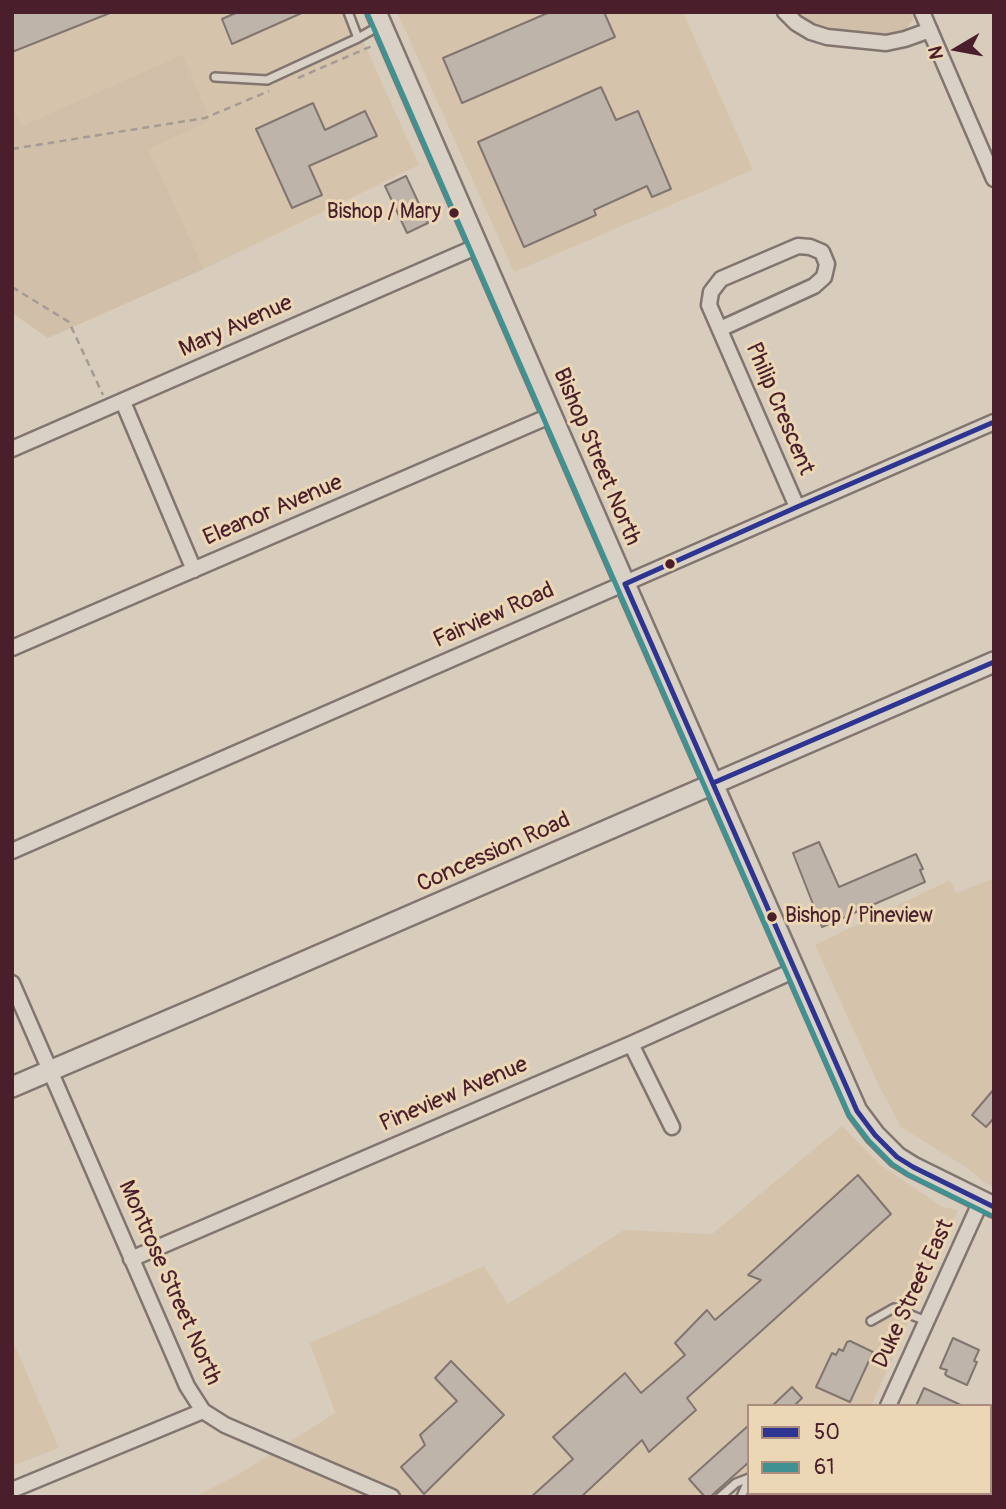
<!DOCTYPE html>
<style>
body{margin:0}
#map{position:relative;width:1006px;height:1509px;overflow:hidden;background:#d8cdbc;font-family:Pangolin,sans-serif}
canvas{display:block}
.frame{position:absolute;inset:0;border:14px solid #4a1f2b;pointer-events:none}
.legend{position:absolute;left:747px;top:1404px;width:245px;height:91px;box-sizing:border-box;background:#ebd7b5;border:2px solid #ab8d7e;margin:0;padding:9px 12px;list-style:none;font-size:21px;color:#4a1f2b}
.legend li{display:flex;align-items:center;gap:14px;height:35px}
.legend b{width:35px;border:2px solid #ab8d7e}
.north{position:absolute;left:922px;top:14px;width:70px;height:70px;-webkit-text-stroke:5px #ebd7b5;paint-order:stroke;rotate:260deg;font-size:19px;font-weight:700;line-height:28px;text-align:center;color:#4a1f2b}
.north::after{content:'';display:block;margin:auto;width:24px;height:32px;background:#4a1f2b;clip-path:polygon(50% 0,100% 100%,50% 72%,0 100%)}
</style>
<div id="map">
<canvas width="1006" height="1509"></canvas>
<div class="frame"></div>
<ul class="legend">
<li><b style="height:9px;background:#2e3491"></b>50</li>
<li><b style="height:9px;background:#3f9291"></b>61</li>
</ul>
<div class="north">N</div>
</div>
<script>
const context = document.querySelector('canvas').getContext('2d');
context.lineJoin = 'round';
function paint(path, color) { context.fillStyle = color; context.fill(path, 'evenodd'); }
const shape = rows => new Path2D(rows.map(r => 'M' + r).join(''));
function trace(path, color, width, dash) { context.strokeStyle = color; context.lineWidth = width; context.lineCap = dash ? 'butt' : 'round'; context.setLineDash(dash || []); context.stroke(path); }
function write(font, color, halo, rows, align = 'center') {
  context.font = font + ' Pangolin,sans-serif'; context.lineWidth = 6; context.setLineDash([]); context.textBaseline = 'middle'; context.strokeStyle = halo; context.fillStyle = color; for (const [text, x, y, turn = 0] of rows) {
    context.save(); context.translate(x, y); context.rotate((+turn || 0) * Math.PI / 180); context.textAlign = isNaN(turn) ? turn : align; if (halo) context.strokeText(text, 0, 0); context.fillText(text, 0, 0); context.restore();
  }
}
paint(shape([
 [12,12,350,12,419,165,204,269,147,149,22,127,12,106],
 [397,12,683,12,753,170,514,272],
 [994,878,994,1187,985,1183,970,1170,901,1127,879,1086,815,945,950,880,956,893],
 [842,1126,879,1164,943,1207,958,1210,871,1406,749,1406,749,1493,830,1493,829,1497,194,1497,239,1474,335,1413,310,1343,484,1266,508,1304,624,1230,712,1234],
 [12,1339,59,1448,12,1466]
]), '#d5c3ac');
paint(shape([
 [796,12,912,12,913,20,906,29,901,32,880,34,827,28,813,24],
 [183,55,210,121,148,149,204,269,48,338,12,313,12,106,22,126]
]), '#d1bfa9');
const building = shape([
 [12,12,110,12,110,13,12,52,12,12],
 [238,12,304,12,232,44,222,19,238,12],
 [550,12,604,12,615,37,462,103,443,58,550,12],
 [601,87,616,120,638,111,671,189,652,197,647,186,594,210,596,215,524,247,478,142,601,87],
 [313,103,325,130,365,111,377,136,309,166,322,195,292,208,256,129,313,103],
 [406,176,428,223,407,233,385,186,406,176],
 [819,842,839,887,916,854,923,869,920,870,925,882,822,927,793,853,819,842],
 [994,1089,994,1118,986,1127,972,1115,994,1089],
 [858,1175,891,1214,687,1398,696,1410,649,1452,642,1440,581,1497,531,1497,573,1459,553,1437,625,1373,641,1393,685,1355,675,1343,707,1310,715,1320,761,1280,748,1275,858,1175],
 [953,1338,979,1350,974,1361,977,1362,967,1385,947,1376,945,1374,947,1370,940,1368,953,1338],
 [850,1341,873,1352,850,1402,816,1387,832,1353,836,1355,839,1349,843,1351,847,1342,850,1341],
 [451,1361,504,1415,424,1494,401,1467,425,1445,420,1435,457,1401,435,1378,451,1361],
 [792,1387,802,1398,794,1406,772,1406,792,1387],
 [924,1388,963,1406,916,1406,924,1388],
 [749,1425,749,1462,710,1497,705,1497,689,1479,749,1425]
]);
paint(building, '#bfb4a9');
trace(building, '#827570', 2);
const lane = shape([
 [348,12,358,38],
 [215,77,267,80,358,38,381,25],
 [871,1321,894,1308,926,1321],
 [720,1497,736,1483,749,1478],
 [741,1497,749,1479],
 [949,1497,951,1493]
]);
const street = shape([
 [785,12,796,23,811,32,827,37,886,43,905,39,930,30],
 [922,12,994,179],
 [720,329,814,286,824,277,827,264,822,252,810,247,798,246,721,279,711,292,709,305,797,507],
 [123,402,194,570],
 [12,449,478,246],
 [12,648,552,415],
 [12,851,994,422],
 [12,983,187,1386,203,1411,225,1425,392,1497],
 [631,1044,672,1127],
 [131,1259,631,1044,795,970],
 [888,1406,981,1201],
 [990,1483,994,1484],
 [12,1490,203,1411],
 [845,1497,847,1493]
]);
const secondary = shape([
 [376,12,625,584,857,1111,875,1135,897,1157,913,1167,994,1207],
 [12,1087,204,1005,994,662]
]);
trace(lane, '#827570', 12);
trace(street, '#827570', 19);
trace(secondary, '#827570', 24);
trace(shape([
 [298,78,372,46],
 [12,149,205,118,269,91],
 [12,287,69,322,103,395]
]), '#a59b94', 2.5, [7, 5]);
trace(lane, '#d9d1c5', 7);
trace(street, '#d9d1c5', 14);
trace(secondary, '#d9d1c5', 19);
trace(shape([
 [994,422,797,507,625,584,857,1111,875,1135,897,1157,913,1167,994,1207],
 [713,783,994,662]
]), '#2e3491', 5);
trace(shape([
 [368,15,617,587,849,1115,869,1141,892,1164,909,1175,990,1215]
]), '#3f9291', 5);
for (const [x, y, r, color] of [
 [454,213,6,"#4a1f2b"],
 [670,564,6,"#4a1f2b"],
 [772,917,6,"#4a1f2b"]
]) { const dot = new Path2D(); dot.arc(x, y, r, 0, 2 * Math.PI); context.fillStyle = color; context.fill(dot); trace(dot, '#ebd7b5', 2.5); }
write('21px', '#4a1f2b', '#ebd7b5', [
 ["Bishop / Mary",441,213],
 ["Bishop / Pineview",785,917,"left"]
], 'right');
write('23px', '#4a1f2b', '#ebd7b5', [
 ["Mary Avenue",236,327,-24],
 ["Philip Crescent",779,409,67],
 ["Bishop Street North",596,457,67],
 ["Eleanor Avenue",273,511,-23],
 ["Fairview Road",494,616,-24],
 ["Concession Road",494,853,-24],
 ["Pineview Avenue",454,1095,-23],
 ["Montrose Street North",169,1283,66],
 ["Duke Street East",914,1294,-65]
]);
</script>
